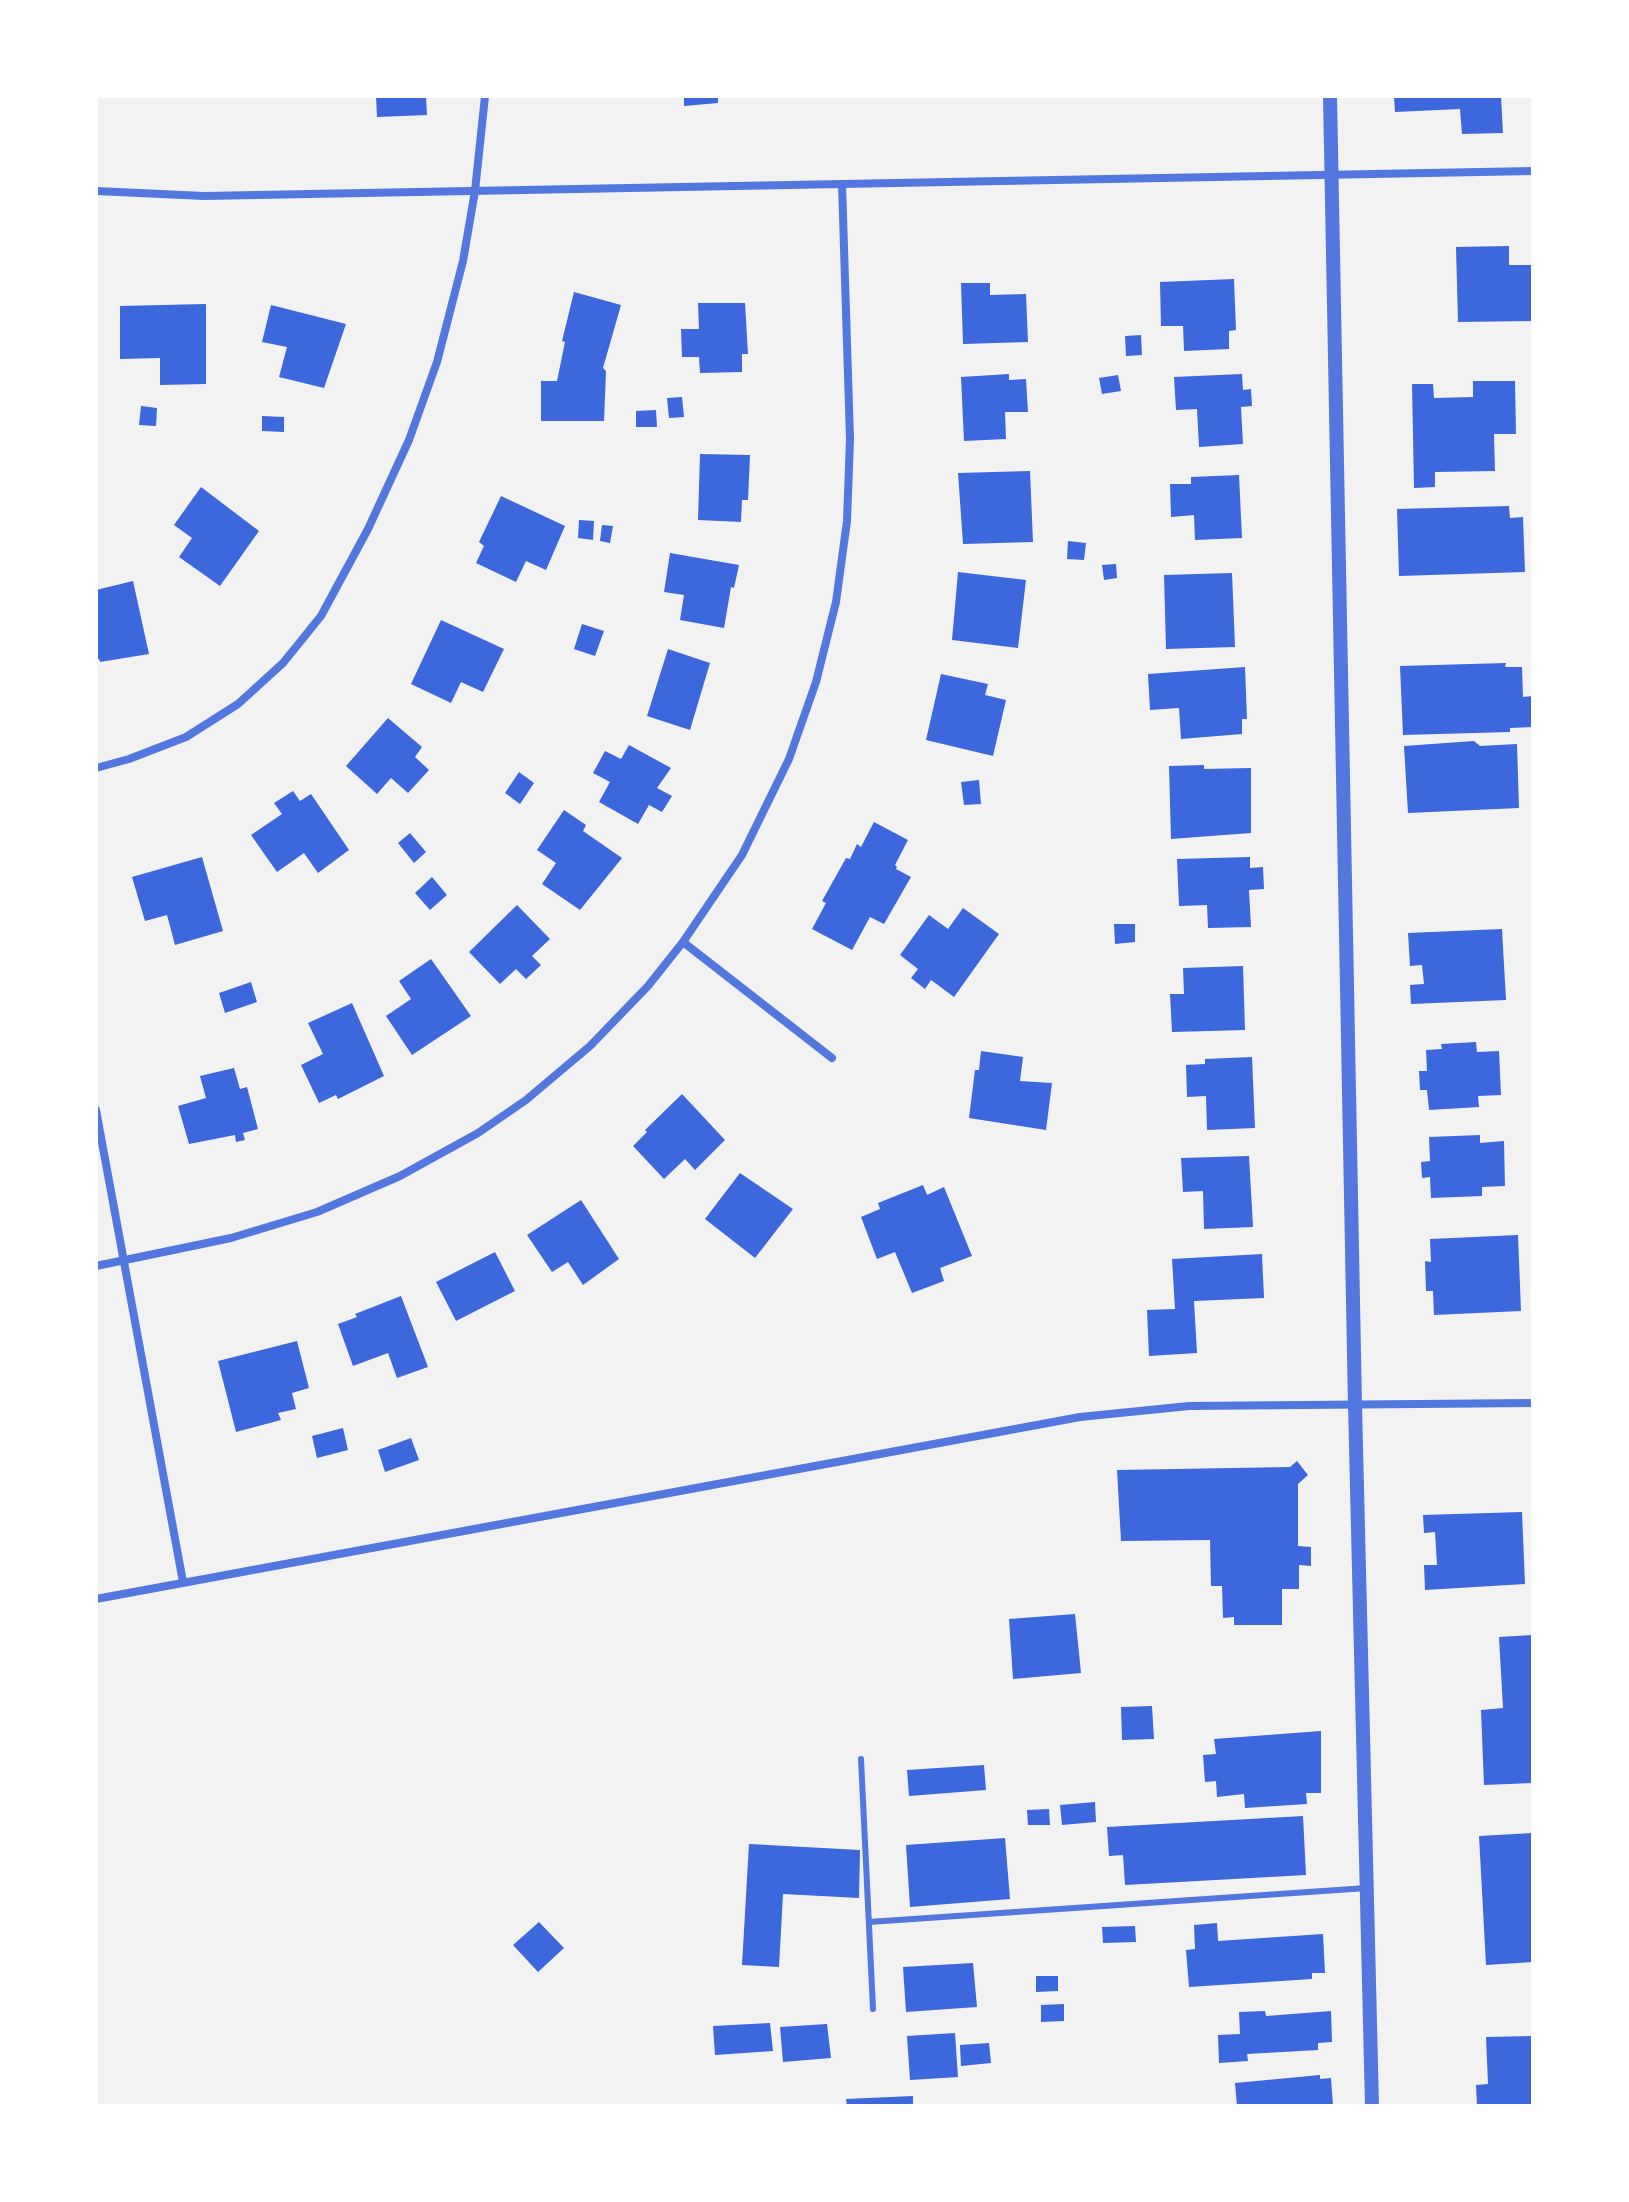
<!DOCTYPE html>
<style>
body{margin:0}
#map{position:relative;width:1629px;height:2202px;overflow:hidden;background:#f2f2f2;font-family:Overpass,sans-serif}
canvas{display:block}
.frame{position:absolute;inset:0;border:98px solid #fff;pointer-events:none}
</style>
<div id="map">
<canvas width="1629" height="2202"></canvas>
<div class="frame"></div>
</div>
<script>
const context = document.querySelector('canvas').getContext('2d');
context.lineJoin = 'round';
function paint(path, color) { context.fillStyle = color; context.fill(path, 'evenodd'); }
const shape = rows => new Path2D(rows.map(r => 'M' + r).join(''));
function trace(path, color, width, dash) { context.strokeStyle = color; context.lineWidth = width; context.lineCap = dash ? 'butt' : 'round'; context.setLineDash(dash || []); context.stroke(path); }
paint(shape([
 [376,96,426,96,427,115,377,117],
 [684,96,718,96,718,103,684,106],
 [1394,96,1501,96,1503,133,1462,134,1460,109,1395,112],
 [1509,246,1509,265,1533,265,1533,321,1458,322,1456,247],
 [1234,279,1236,330,1229,331,1229,349,1184,351,1183,326,1161,326,1160,282],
 [961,283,990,283,990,295,1026,294,1028,342,963,344],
 [574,292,621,305,603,368,606,371,604,421,541,421,541,381,557,381,565,342,562,341],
 [698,303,745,303,748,354,742,354,742,372,700,373,699,357,682,357,681,329,699,329],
 [206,304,206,384,160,385,160,358,120,359,120,306],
 [271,305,346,324,324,388,279,377,287,347,262,342],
 [1141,335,1142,355,1126,356,1125,336],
 [1009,374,1009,380,1026,379,1028,412,1005,412,1006,439,964,441,961,377],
 [1242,374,1243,390,1251,389,1252,406,1241,407,1243,444,1199,447,1197,409,1176,410,1174,377],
 [1118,375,1121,391,1102,394,1099,378],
 [1473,381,1515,381,1516,434,1494,434,1495,471,1435,472,1435,487,1414,488,1412,384,1433,384,1434,398,1473,397],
 [682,397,684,417,669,418,667,398],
 [141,406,157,408,156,426,139,425],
 [656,410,657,427,636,427,636,411],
 [262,416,284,417,284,432,262,431],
 [700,454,750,455,748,500,742,500,741,522,698,520],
 [1030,471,1033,542,963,544,958,473],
 [1239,475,1242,538,1195,540,1194,515,1171,517,1170,484,1191,484,1191,477],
 [201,487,259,531,220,586,179,557,192,538,174,525],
 [501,496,565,526,546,570,526,561,516,582,476,563,484,546,479,542],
 [1509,506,1510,518,1523,517,1525,572,1399,576,1397,509],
 [579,520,594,521,593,540,578,538],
 [602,525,613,526,610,543,600,541],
 [1068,541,1086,543,1084,560,1067,559],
 [670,553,739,565,734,588,731,587,724,628,680,620,684,595,664,592],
 [1116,564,1117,578,1104,580,1102,565],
 [958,572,1026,580,1018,648,952,640],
 [1232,573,1235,647,1166,649,1164,575],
 [133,581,149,654,100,662,99,659,96,660,96,590],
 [441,620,504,649,483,692,461,682,451,703,411,684],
 [582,624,604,631,595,656,574,649],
 [668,649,710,663,690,730,647,716],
 [1506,663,1505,667,1522,667,1523,697,1533,696,1533,727,1510,728,1510,732,1403,735,1400,666],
 [1245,667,1247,719,1242,719,1242,734,1181,739,1179,708,1150,710,1148,674],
 [941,674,988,684,985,695,1006,700,993,756,926,740],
 [388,718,422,747,415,757,429,770,408,793,391,778,377,794,346,766],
 [1474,741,1480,746,1517,744,1519,808,1408,813,1404,746],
 [629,745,671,768,657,788,672,796,662,812,649,805,638,824,599,802,610,782,593,773,605,751,621,759],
 [1204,765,1204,769,1251,768,1251,833,1171,839,1169,766],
 [519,772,534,783,520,804,505,793],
 [979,780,981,804,964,805,961,782],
 [293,791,300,801,311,794,349,850,318,873,304,853,277,872,251,835,282,814,274,803],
 [564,810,586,825,583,831,622,858,580,910,542,884,556,863,537,850],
 [874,822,908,840,895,865,897,867,896,869,911,877,884,924,870,917,852,950,812,929,826,903,822,901,846,858,850,859,857,844,861,847],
 [410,833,426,852,414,863,398,843],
 [202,857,223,931,175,945,167,915,145,921,132,877],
 [1250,857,1250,868,1263,867,1264,889,1249,890,1251,927,1208,928,1207,905,1179,906,1177,859],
 [432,877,447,895,430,910,415,893],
 [517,905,550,939,532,956,541,965,526,979,516,969,500,984,469,952],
 [963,908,999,934,954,997,931,980,925,989,911,978,918,969,900,955,929,915,948,929],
 [1114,924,1135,924,1135,942,1115,944],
 [1502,929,1506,1000,1411,1004,1410,985,1424,984,1422,965,1410,966,1408,933],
 [431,959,471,1016,412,1055,386,1016,411,999,399,981],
 [1243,966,1245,1030,1172,1032,1170,994,1184,994,1183,968],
 [251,982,257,1002,225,1013,219,993],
 [352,1003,384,1076,338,1099,336,1095,319,1103,301,1065,323,1054,308,1023],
 [1476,1042,1477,1052,1499,1051,1501,1095,1478,1096,1479,1107,1429,1110,1427,1090,1420,1090,1419,1071,1427,1071,1426,1050,1442,1049,1441,1044],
 [981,1051,1023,1057,1020,1081,1052,1083,1046,1130,969,1118,975,1070,979,1070],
 [1252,1057,1255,1128,1207,1130,1206,1096,1187,1097,1186,1065,1205,1064,1205,1059],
 [234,1068,240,1089,247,1087,258,1129,243,1133,245,1140,236,1142,235,1135,189,1144,178,1106,206,1098,200,1076],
 [682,1094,725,1140,695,1170,685,1159,664,1179,633,1146,647,1132,645,1130],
 [1480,1135,1480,1143,1504,1141,1505,1186,1482,1187,1482,1196,1431,1198,1430,1177,1422,1178,1421,1162,1430,1161,1429,1137],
 [1249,1156,1253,1227,1204,1229,1203,1191,1183,1192,1181,1158],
 [740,1173,793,1209,755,1258,705,1219],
 [923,1185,927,1195,944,1187,972,1256,940,1268,944,1281,912,1293,895,1252,877,1259,861,1217,880,1209,878,1203],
 [581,1200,619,1259,583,1285,568,1262,552,1272,527,1235],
 [1518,1235,1521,1311,1434,1315,1433,1291,1426,1291,1425,1261,1431,1262,1430,1239],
 [495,1252,515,1291,456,1321,436,1282],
 [1262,1254,1264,1298,1194,1301,1197,1353,1149,1356,1147,1310,1175,1309,1172,1259],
 [401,1296,428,1367,397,1378,388,1353,353,1366,338,1324,357,1317,355,1314],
 [297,1341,309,1388,292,1393,296,1409,278,1413,281,1420,236,1432,218,1361],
 [343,1428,348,1450,317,1458,312,1436],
 [411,1438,419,1460,385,1472,378,1450],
 [1297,1461,1308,1475,1298,1484,1298,1546,1311,1547,1311,1566,1299,1565,1299,1589,1282,1589,1282,1625,1234,1625,1234,1617,1223,1618,1222,1586,1211,1586,1210,1540,1121,1541,1117,1470,1290,1467],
 [1522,1512,1525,1584,1425,1590,1424,1565,1437,1565,1435,1532,1424,1533,1423,1515],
 [1075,1614,1081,1673,1013,1679,1009,1619],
 [1533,1635,1533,1783,1484,1785,1481,1710,1503,1708,1499,1637],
 [1152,1706,1154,1739,1122,1740,1121,1707],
 [1321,1731,1321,1793,1306,1793,1307,1804,1245,1808,1244,1794,1217,1797,1216,1781,1205,1782,1203,1755,1216,1754,1214,1739],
 [984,1765,986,1790,909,1796,907,1770],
 [1095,1802,1096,1822,1062,1825,1060,1805],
 [1049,1809,1050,1825,1028,1825,1027,1810],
 [1303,1816,1306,1875,1125,1885,1123,1855,1109,1856,1107,1827],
 [1533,1833,1533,1962,1486,1965,1479,1836],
 [1005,1838,1010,1899,910,1907,906,1845],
 [749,1844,860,1850,859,1898,783,1894,779,1967,742,1965],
 [539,1922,564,1948,538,1972,513,1945],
 [1217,1923,1218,1941,1323,1934,1325,1973,1312,1973,1312,1979,1189,1987,1186,1950,1195,1949,1194,1925],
 [1135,1926,1136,1942,1103,1943,1102,1927],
 [973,1963,977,2007,906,2012,903,1967],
 [1036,1976,1058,1976,1058,1991,1036,1992],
 [1064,2004,1064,2021,1041,2022,1041,2005],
 [1265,2011,1266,2016,1331,2011,1332,2042,1318,2043,1318,2050,1247,2054,1248,2061,1219,2063,1218,2035,1240,2034,1239,2012],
 [770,2023,773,2051,715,2055,713,2026],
 [827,2024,831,2058,783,2062,780,2027],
 [955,2033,958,2077,910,2080,907,2036],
 [1533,2036,1533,2106,1477,2106,1476,2085,1488,2084,1486,2037],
 [989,2043,991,2063,961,2066,960,2045],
 [1320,2075,1320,2079,1331,2078,1333,2106,1237,2106,1235,2083],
 [913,2096,913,2106,847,2106,846,2099]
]), '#3d67dc');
trace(shape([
 [861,1759,873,2009],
 [869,1922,1367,1888]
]), '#5277de', 6);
trace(shape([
 [96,191,204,196,1533,171],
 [96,768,129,759,186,737,238,704,283,663,321,616,368,529,409,440,437,362,463,261,475,191,485,96],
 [683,942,832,1058],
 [96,1110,183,1582],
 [96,1266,231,1238,317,1212,400,1176,478,1133,526,1100,590,1046,648,986,683,942,742,855,789,759,816,682,836,602,847,521,850,439,842,184],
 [96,1599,1080,1417,1189,1406,1533,1403]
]), '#5277de', 8);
trace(shape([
 [1330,96,1355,1405,1372,2106]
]), '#5277de', 14);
</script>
